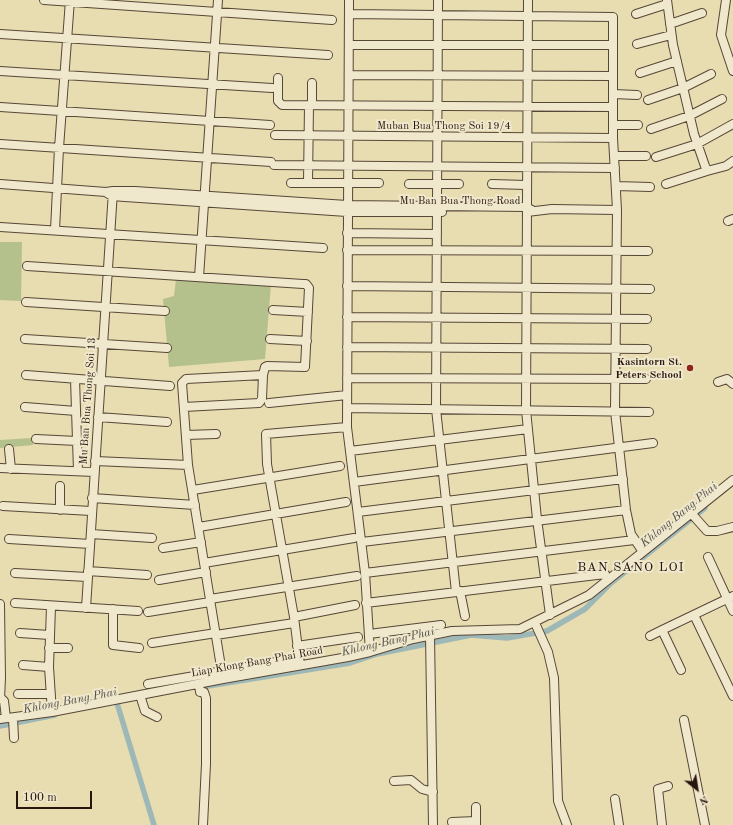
<!DOCTYPE html>
<style>
body{margin:0}
#map{position:relative;width:733px;height:825px;overflow:hidden;background:#e8dcb1;font-family:"Old Standard TT",serif}
canvas{display:block}
.north{position:absolute;left:677px;top:769px;width:40px;height:40px;-webkit-text-stroke:3px #f0e8cc;paint-order:stroke;rotate:150deg;font-size:11px;font-weight:700;line-height:16px;text-align:center;color:#27150e}
.north::after{content:'';display:block;margin:auto;width:14px;height:18px;background:#27150e;clip-path:polygon(50% 0,100% 100%,50% 72%,0 100%)}
.scale{position:absolute;left:16px;top:791px;width:76px;height:18px;box-sizing:border-box;border:2px solid #27150e;border-top:0;padding-left:5px;font-size:12px;line-height:14px;white-space:nowrap;color:#27150e;-webkit-text-stroke:3px #f0e8cc;paint-order:stroke}
</style>
<div id="map">
<canvas width="733" height="825"></canvas>
<div class="north">N</div>
<div class="scale">100 m</div>
</div>
<script>
const context = document.querySelector('canvas').getContext('2d');
context.lineJoin = 'round';
function paint(path, color) { context.fillStyle = color; context.fill(path, 'evenodd'); }
const shape = rows => new Path2D(rows.map(r => 'M' + r).join(''));
function trace(path, color, width, dash) { context.strokeStyle = color; context.lineWidth = width; context.lineCap = dash ? 'butt' : 'round'; context.setLineDash(dash || []); context.stroke(path); }
function write(font, color, halo, rows, align = 'center') {
  context.font = font + ' "Old Standard TT",serif'; context.lineWidth = 4; context.setLineDash([]); context.textBaseline = 'middle'; context.strokeStyle = halo; context.fillStyle = color; for (const [text, x, y, turn = 0] of rows) {
    context.save(); context.translate(x, y); context.rotate((+turn || 0) * Math.PI / 180); context.textAlign = isNaN(turn) ? turn : align; if (halo) context.strokeText(text, 0, 0); context.fillText(text, 0, 0); context.restore();
  }
}
paint(shape([
 [0,242,22,242,21,301,0,300],
 [176,279,271,284,265,359,169,367,163,299,174,296],
 [32,438,33,445,0,448,0,440]
]), '#b4c18d');
trace(shape([
 [208,686,350,663,377,654,471,635,507,638,547,631,585,609,611,583,705,508],
 [117,703,154,825],
 [0,726,55,715]
]), '#9eb8b8', 5.5);
const minor = shape([
 [44,0,332,20],
 [349,0,347,427,365,573,370,652],
 [438,0,436,409,456,592],
 [528,0,526,410,537,519,550,615],
 [667,0,673,45,694,134,705,166,707,171,726,166,733,161],
 [726,0,721,35,733,71],
 [349,14,613,17,613,138,617,210,615,411,626,510,631,534,643,552],
 [636,14,667,4],
 [670,24,702,13],
 [0,34,328,55],
 [637,44,671,35],
 [349,45,613,45],
 [0,71,272,88],
 [640,73,677,61],
 [349,75,613,76],
 [278,78,278,101,282,105,613,107],
 [312,83,312,105],
 [613,94,637,95],
 [648,100,683,88,711,74],
 [0,107,270,125],
 [613,125,638,125],
 [651,129,689,116,722,99],
 [275,135,613,138],
 [0,144,271,162],
 [615,156,646,156],
 [656,157,697,144,733,124],
 [274,165,615,168],
 [291,183,379,183],
 [308,183,309,105],
 [0,184,106,192,113,191,135,191,347,205,526,207,532,210],
 [409,184,459,184],
 [492,184,526,185],
 [666,184,707,171],
 [616,186,650,187],
 [107,193,112,196,125,197,347,212,442,212],
 [527,212,552,209,617,210],
 [728,221,733,219],
 [0,227,323,248],
 [55,230,59,148,70,0],
 [347,233,437,234],
 [347,250,648,251],
 [27,266,303,284,306,284,309,288,305,367,267,366,265,367,263,375,186,379,182,383,188,465,223,679],
 [199,277,218,0],
 [347,286,650,289],
 [26,302,165,311],
 [273,310,308,312],
 [347,317,647,319],
 [25,339,167,348],
 [270,339,307,341],
 [347,347,647,349],
 [26,375,170,386],
 [347,378,646,379],
 [75,379,78,471],
 [718,382,727,379,733,384],
 [269,403,347,395],
 [25,407,76,411],
 [184,407,259,403,262,399,263,375],
 [347,408,649,412],
 [98,417,167,422],
 [186,435,216,434],
 [36,439,77,441],
 [9,449,11,469],
 [350,451,528,429],
 [95,461,188,465],
 [0,468,94,472],
 [354,482,653,443],
 [193,490,340,466],
 [92,498,195,505],
 [3,506,91,511],
 [60,510,60,486],
 [358,512,623,479],
 [691,513,707,531,717,531,733,527],
 [199,527,346,502],
 [91,534,152,538],
 [9,539,90,544],
 [362,542,626,510],
 [163,548,201,542],
 [708,557,733,611],
 [204,563,354,538],
 [88,571,147,575],
 [15,573,87,577],
 [365,573,634,540],
 [159,580,206,572],
 [460,591,465,616],
 [210,599,357,576],
 [15,603,138,611],
 [366,603,605,574],
 [0,604,1,678,0,699],
 [51,606,49,667,52,712],
 [86,608,113,191],
 [113,609,113,645,139,648],
 [148,612,210,602],
 [694,615,733,696],
 [294,617,355,605],
 [535,623,548,652,554,678,558,801,567,825],
 [20,633,49,635],
 [369,634,441,625],
 [216,635,294,623],
 [430,635,433,825],
 [650,636,662,630],
 [152,643,216,633],
 [297,646,358,637],
 [49,648,68,648],
 [23,665,49,667],
 [300,665,294,617,267,464,266,434,347,427],
 [681,670,662,630,733,596],
 [148,684,299,658],
 [199,684,200,692,204,692,206,698,206,764,203,825],
 [18,694,50,694],
 [140,695,145,711,157,717],
 [1,698,4,701,6,718],
 [13,718,14,738],
 [0,719,52,712,223,679,348,657,370,652,413,639,452,631,520,629,589,595,733,480],
 [684,720,705,825],
 [394,781,411,780,422,789,433,792],
 [615,799,619,825],
 [476,807,476,825],
 [452,822,476,821],
 [662,825,658,789,668,786]
]);
trace(minor, '#574737', 10);
trace(minor, '#f0e8cc', 8);
for (const [x, y, r, color] of [
 [690,368,4,"#8f2418"]
]) { const dot = new Path2D(); dot.arc(x, y, r, 0, 2 * Math.PI); context.fillStyle = color; context.fill(dot); trace(dot, '#f0e8cc', 1.5); }
write('11px', '#27150e', '#f0e8cc', [
 ["Muban Bua Thong Soi 19/4",444,126],
 ["Mu Ban Bua Thong Road",460,201],
 ["Mu Ban Bua Thong Soi 13",88,401,-86],
 ["Liap Klong Bang Phai Road",257,662,-10]
]);
write('bold 11px', '#27150e', '#f0e8cc', [
 ["Kasintorn St.",682,362],
 ["Peters School",682,375]
], 'right');
write('italic 12px', '#514e4a', '#f0e8cc', [
 ["Khlong Bang Phai",679,515,-39],
 ["Khlong Bang Phai",388,642,-13],
 ["Khlong Bang Phai",70,701,-11]
]);
context.letterSpacing = '1px';
write('13px', '#27150e', '#f0e8cc', [
 ["BAN SANO LOI",631,568]
]);
context.letterSpacing = '0px';
</script>
